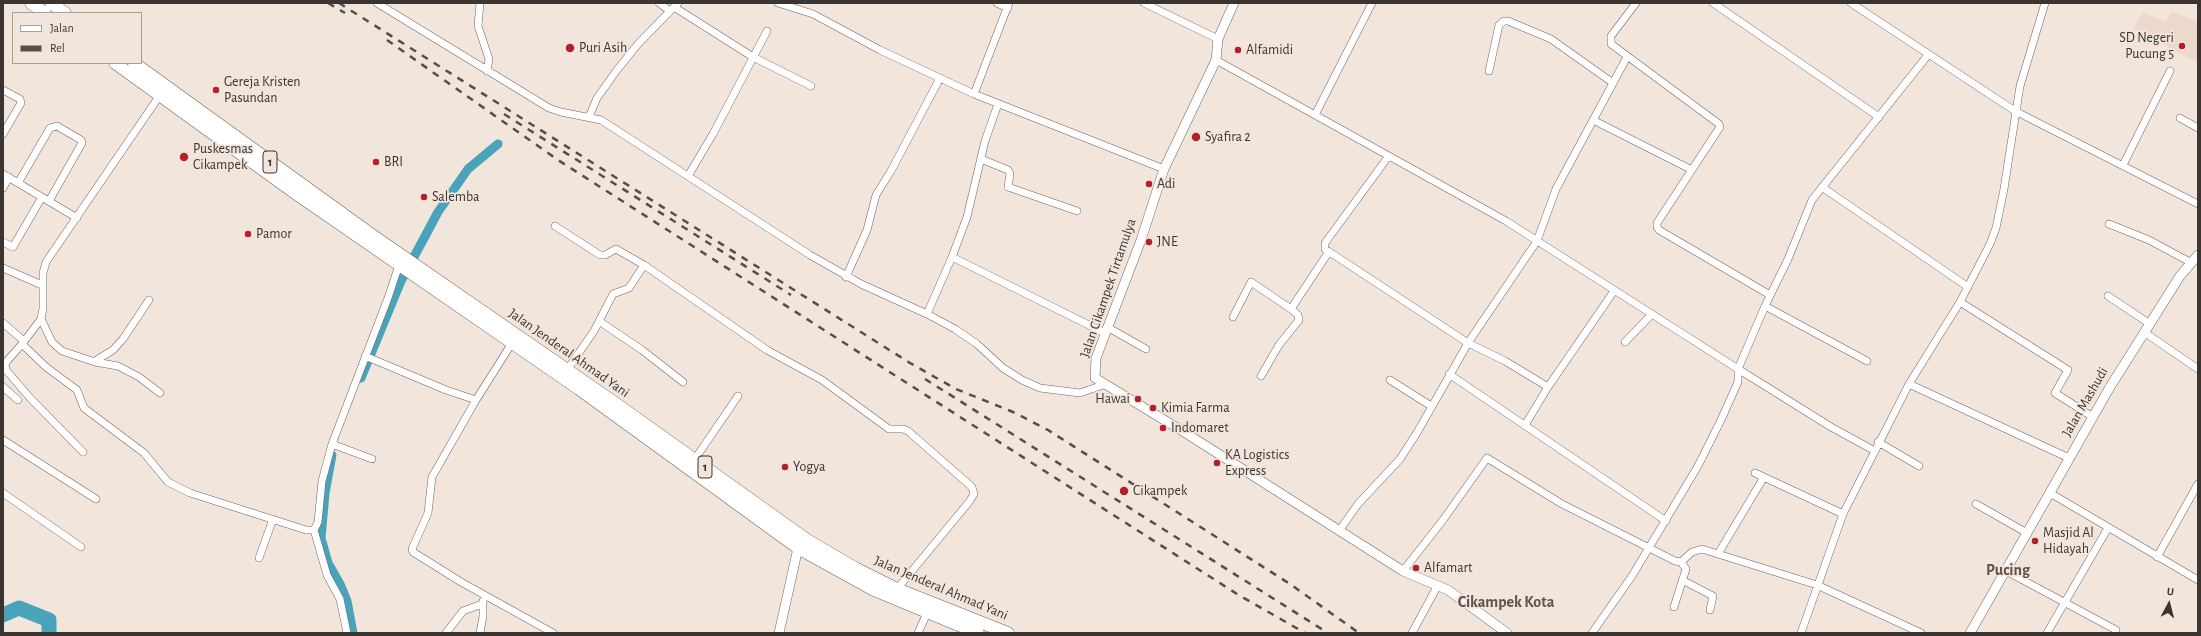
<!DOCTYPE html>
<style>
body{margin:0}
#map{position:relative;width:2201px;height:636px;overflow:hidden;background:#f2e5dc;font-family:"Alegreya Sans",sans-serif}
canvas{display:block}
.frame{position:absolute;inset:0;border:4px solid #3a3531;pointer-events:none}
.legend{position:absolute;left:12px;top:12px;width:130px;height:52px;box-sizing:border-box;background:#f2e5dc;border:1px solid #a89f98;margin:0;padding:5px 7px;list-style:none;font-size:12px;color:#3a3531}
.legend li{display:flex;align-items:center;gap:8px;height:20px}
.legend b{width:20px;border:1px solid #a89f98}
.north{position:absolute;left:2149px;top:584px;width:40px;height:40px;-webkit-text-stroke:3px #f2e5dc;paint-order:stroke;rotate:7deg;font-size:11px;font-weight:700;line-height:16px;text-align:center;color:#3a3531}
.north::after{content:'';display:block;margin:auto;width:14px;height:18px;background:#3a3531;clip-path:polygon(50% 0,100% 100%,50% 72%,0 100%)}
</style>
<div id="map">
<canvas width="2201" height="636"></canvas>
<div class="frame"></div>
<ul class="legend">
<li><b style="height:5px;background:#fff"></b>Jalan</li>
<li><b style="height:5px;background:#554f4a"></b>Rel</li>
</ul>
<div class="north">U</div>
</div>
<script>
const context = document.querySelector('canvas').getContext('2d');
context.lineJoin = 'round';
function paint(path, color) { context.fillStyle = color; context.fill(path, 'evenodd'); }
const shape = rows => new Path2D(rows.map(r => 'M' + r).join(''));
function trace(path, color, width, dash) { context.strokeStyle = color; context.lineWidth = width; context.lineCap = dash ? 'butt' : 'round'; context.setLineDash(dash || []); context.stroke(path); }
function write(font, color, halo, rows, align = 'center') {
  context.font = font + ' "Alegreya Sans",sans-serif'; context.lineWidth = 3.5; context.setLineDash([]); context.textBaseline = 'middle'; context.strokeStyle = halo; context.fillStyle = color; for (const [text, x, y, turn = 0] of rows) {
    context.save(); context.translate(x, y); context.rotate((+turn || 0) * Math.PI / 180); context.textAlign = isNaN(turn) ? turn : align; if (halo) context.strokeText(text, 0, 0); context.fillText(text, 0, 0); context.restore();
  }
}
paint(shape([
 [2172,12,2198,22,2198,63,2133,28,2143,13,2165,22]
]), '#edd9cb');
trace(shape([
 [361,378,401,281,438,212,468,169,498,144],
 [332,455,325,493,321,538,328,563,340,584,347,601,353,633]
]), '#49a4bb', 9);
trace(shape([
 [3,615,19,608,49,620,49,633]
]), '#49a4bb', 15);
const minor = shape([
 [377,3,549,108,561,112,601,120,810,255,861,284,927,314,955,329,977,344,1003,368,1022,380,1040,388,1080,393,1103,385],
 [480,3,478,26,489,59,487,71],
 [659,3,670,11],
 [778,3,813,14,880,50,974,94,1164,169],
 [997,3,1008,8],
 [1144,3,1218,39],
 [1636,3,1611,36,1611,44,1719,124,1720,127,1657,223,1657,227,1659,230,1770,295],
 [1713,3,1879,117],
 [1851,3,2015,111,2198,204],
 [674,7,753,57,811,86],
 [1216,60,1506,221,1738,369,1738,382,1721,420,1698,466,1632,576,1592,633],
 [1489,71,1499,25,1504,21,1508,21,1551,39,1613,83],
 [3,90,20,99,21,103,3,134],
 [974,94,1009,3],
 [160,95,46,262,43,273,43,309,41,319,22,344,46,367,77,390,84,408,144,453,168,482,190,493,306,530,314,530,318,522,322,481,332,444,388,298,399,265],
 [1315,115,1372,3],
 [589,117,597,98,617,70,638,44,678,3],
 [2180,118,2198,128],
 [1593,120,1692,170],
 [1388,157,1325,243,1325,249,1468,343,1505,361,1548,387],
 [981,159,1008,170,1010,174,1008,187,1077,211],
 [2123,165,2170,71],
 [3,174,77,218],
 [688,176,713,134,767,31],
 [18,183,50,128,57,126,81,140,82,143,49,201],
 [1822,187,1968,287],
 [3,188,9,177],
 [2109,224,2149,240,2190,262],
 [555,226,600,255,605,255,616,249,644,265,767,350,822,380,889,429,903,429,908,431,972,487,974,494,969,502,897,589],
 [3,242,13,247,42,197],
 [952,257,1105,333],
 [3,268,42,285],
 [846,277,867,230,876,195,891,171,940,78],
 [2108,296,2150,324],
 [1960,302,2068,370,2055,393,2093,417],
 [1765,306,1867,361],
 [927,314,952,257,967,217,985,141,998,104],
 [1233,317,1251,282,1291,309,1328,253],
 [41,319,52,342,62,351,95,362,118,366,139,377,160,393],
 [599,321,642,350,683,382],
 [3,323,24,341],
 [1107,327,1146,349],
 [2144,332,2198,369],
 [1625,342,1651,315],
 [512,343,476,400,432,477,428,513,412,549,413,552,461,582,553,633],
 [22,344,7,361,5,364,6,370,31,399,83,452],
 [365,356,446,390,476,400],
 [95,361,113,350,123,339,149,300],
 [567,370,594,331,613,294,629,288,644,265],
 [1449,374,1666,521],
 [1261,376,1279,345,1299,320,1298,315,1291,309],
 [1390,380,1431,406],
 [1909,384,2069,458],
 [3,387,18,400],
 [1525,425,1548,387,1614,291],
 [3,440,96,499],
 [1878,442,1919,466],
 [332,444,372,459],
 [1875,451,1831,427,1738,369,1765,306,1788,259,1812,200,1928,55],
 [695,459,738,396],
 [1755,473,1843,514],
 [3,493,81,547],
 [2050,493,2198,580],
 [1976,504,2027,533],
 [314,530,327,575,340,599,347,633],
 [1339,531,1358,504,1400,459,1418,431,1468,343,1537,241,1556,189,1627,57],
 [1718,554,1764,477],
 [2157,557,2198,484],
 [259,558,273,519],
 [1403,571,1443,520,1487,458,1562,504,1675,561,1681,562,1692,552,1702,549,1817,585,1921,633],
 [2006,571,2116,630],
 [1682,580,1713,596,1710,610],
 [1674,607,1686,569,1681,562],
 [446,633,463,611,482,604],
 [480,633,483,616,483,601],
 [918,633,927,613],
 [1412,633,1438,585],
 [1801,633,1843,514,1909,384,1960,302,1990,244,1996,228,2004,189,2020,86,2045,3],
 [2047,633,2108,528]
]);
const tertiary = shape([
 [1234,3,1218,39,1216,60,1164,169,1141,240,1096,358,1095,378,1184,432,1403,571,1448,590,1507,633],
 [779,633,798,548,802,544],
 [1970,633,2110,387,2180,276,2198,255]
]);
const trunk = shape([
 [31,3,45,13],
 [51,3,65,13],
 [115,63,295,193,579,389,798,548,874,590,978,633],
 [134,63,372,235,615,403,807,540,855,568,897,589,1008,633]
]);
trace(minor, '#6f635c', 8);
trace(tertiary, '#6f635c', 10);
trace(trunk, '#6f635c', 13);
trace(minor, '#fff', 7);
trace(tertiary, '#fff', 9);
trace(trunk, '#fff', 12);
trace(shape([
 [328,3,345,13],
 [339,3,910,363,956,389,1013,412,1048,430,1290,584,1359,633],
 [387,40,558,160,1237,594,1305,633],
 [504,114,791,295],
 [925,379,1328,633]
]), '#554f4a', 2.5, [7, 7]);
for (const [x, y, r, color] of [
 [2182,46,4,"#b2202b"],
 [570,48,5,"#b2202b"],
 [1238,50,4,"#b2202b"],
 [216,90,4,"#b2202b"],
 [1196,137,5,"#b2202b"],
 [184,157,5,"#b2202b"],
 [376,162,4,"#b2202b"],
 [1149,184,4,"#b2202b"],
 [424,197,4,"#b2202b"],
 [248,234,4,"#b2202b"],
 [1149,242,4,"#b2202b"],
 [1138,399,4,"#b2202b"],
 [1153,408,4,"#b2202b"],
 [1163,428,4,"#b2202b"],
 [1217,463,4,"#b2202b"],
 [785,467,4,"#b2202b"],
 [1124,491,5,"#b2202b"],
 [2035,541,4,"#b2202b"],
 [1416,568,4,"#b2202b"]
]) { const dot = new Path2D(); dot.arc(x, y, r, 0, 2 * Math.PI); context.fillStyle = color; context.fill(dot); trace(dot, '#f2e5dc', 1.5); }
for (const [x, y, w] of [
 [270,162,14],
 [705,467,14]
]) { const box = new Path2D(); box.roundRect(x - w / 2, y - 11, w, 22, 3); context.fillStyle = '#f2e5dc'; context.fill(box); trace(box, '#3a3531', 1); }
write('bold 13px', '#3a3531', null, [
 ["1",270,162],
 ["1",705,467]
]);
write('14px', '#3a3531', '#f2e5dc', [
 ["SD Negeri",2174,38,"right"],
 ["Pucung 5",2174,54,"right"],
 ["Puri Asih",579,48],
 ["Alfamidi",1246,50],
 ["Gereja Kristen",224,82],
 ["Pasundan",224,98],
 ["Syafira 2",1205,137],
 ["Puskesmas",193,149],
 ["Cikampek",193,165],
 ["BRI",384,162],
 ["Adi",1157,184],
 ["Salemba",432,197],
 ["Pamor",256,234],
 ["JNE",1157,242],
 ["Hawai",1130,399,"right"],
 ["Kimia Farma",1161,408],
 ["Indomaret",1171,428],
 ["KA Logistics",1225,455],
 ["Express",1225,471],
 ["Yogya",793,467],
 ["Cikampek",1133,491],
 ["Masjid Al",2043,533],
 ["Hidayah",2043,549],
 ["Alfamart",1424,568]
], 'left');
write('14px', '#3a3531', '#f2e5dc', [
 ["Jalan Cikampek Tirtamulya",1108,288,-71],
 ["Jalan Jenderal Ahmad Yani",569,353,35],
 ["Jalan Mashudi",2085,402,-60],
 ["Jalan Jenderal Ahmad Yani",941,588,23]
]);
write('bold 16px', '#5f544d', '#f2e5dc', [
 ["Pucing",2008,570],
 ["Cikampek Kota",1506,602]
]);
</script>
